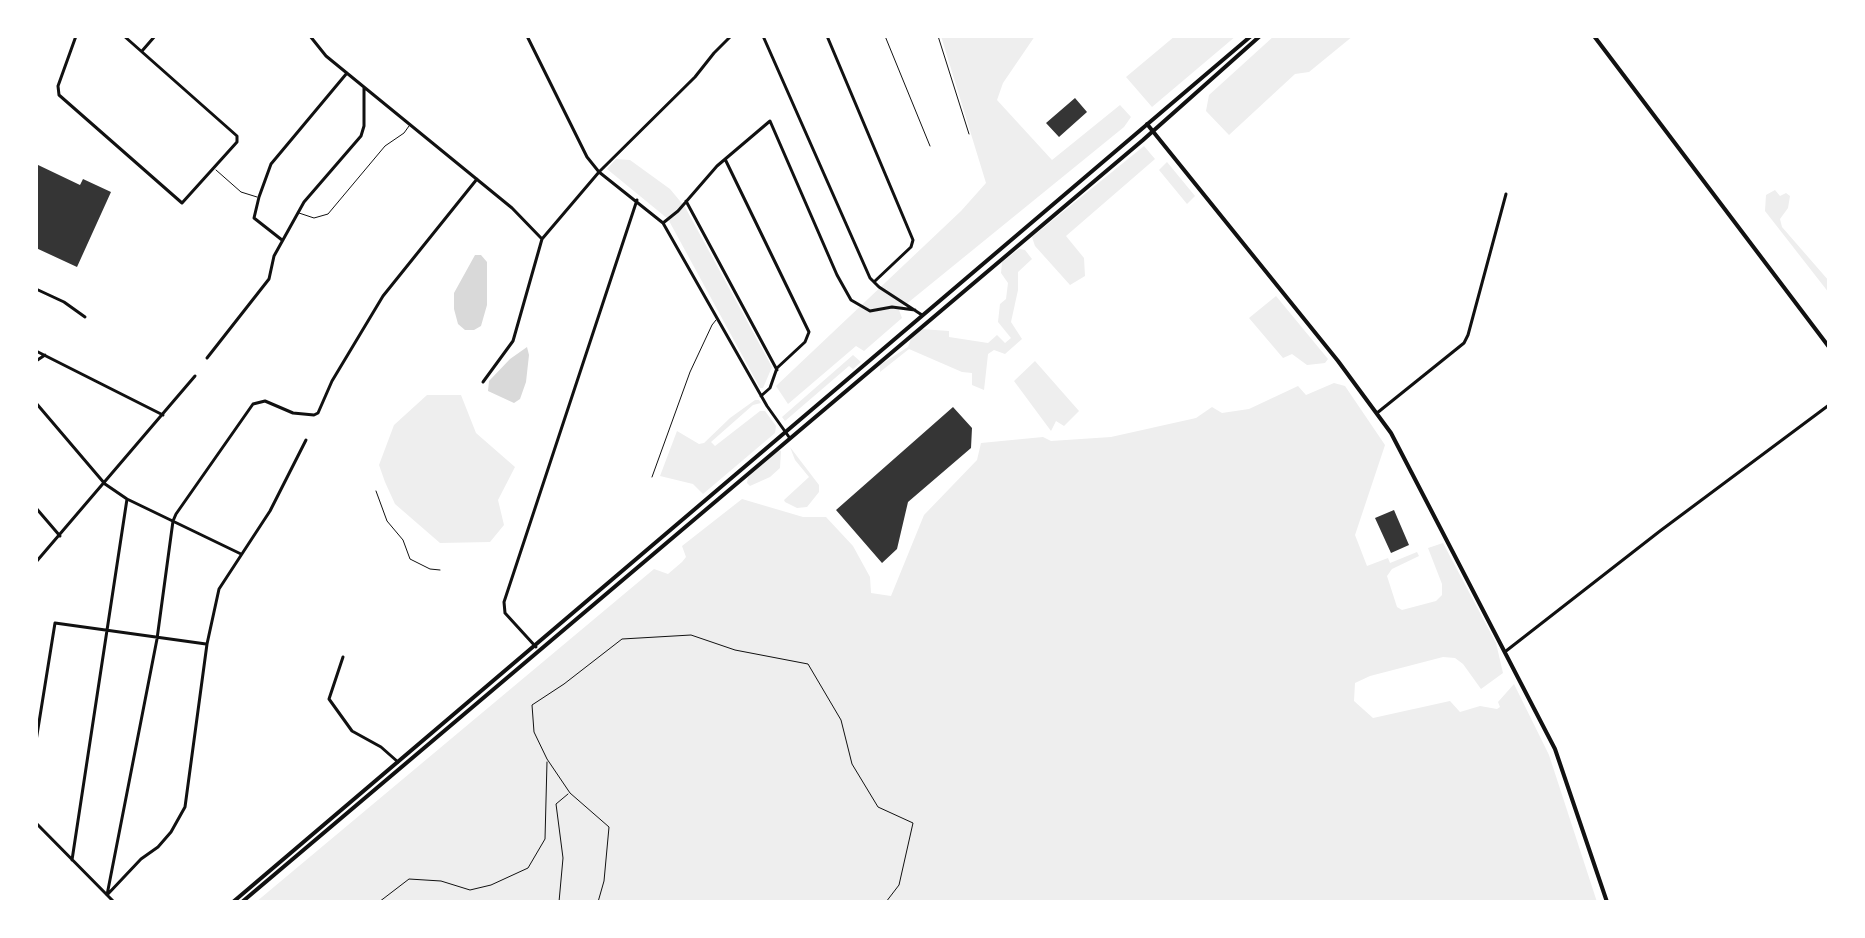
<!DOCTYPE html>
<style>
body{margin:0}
#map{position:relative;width:1865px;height:938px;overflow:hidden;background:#fff;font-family:Helvetica,sans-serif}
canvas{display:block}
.frame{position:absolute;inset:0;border:38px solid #fff;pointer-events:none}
</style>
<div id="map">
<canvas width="1865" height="938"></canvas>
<div class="frame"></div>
</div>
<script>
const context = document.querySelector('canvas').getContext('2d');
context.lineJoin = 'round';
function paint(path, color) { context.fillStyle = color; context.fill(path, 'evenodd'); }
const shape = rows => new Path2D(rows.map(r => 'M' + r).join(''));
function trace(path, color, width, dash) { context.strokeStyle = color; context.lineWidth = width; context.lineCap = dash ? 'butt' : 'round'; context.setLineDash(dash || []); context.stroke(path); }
paint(shape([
 [941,36,1035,36,1003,83,997,100,1052,160,1120,105,1131,117,1124,127,899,310,902,318,864,351,856,346,788,404,776,386,961,211,986,183],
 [1175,36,1236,36,1152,107,1126,77],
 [1274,36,1353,36,1309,72,1295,74,1229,135,1206,111,1209,95],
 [1144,146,1155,159,1066,236,1084,258,1085,276,1070,285,1035,246,1032,237],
 [616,159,630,160,670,189,685,207,772,367,763,388,760,388,668,219,607,169],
 [1167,162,1195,196,1187,204,1159,170],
 [1775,190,1780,196,1786,193,1790,196,1788,208,1780,219,1782,227,1829,281,1829,293,1765,211,1766,195],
 [1019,249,1025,250,1032,259,1018,272,1018,290,1011,322,1022,339,1005,354,994,350,988,354,984,390,972,385,972,373,962,372,909,349,880,372,880,365,908,347,911,339,921,329,949,331,949,337,988,343,997,335,1005,343,1011,338,998,322,1000,304,1006,299,1008,283,1001,273,1002,262],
 [1276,296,1328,359,1325,363,1307,365,1292,354,1283,358,1249,318],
 [853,355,861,362,853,369,849,366,785,421,782,417],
 [1035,361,1079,411,1064,426,1056,421,1051,431,1014,381],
 [1334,383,1345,386,1385,445,1355,535,1367,566,1388,558,1390,563,1417,552,1419,556,1392,569,1387,576,1397,607,1402,610,1436,601,1442,595,1442,584,1428,548,1443,543,1496,643,1503,673,1481,689,1463,664,1455,658,1443,657,1370,676,1355,683,1354,701,1373,718,1450,701,1460,712,1480,706,1497,709,1500,707,1498,702,1514,684,1549,755,1597,902,256,902,654,569,668,574,682,562,686,557,682,546,742,499,803,517,826,517,853,546,870,577,871,593,891,596,924,515,977,460,981,443,1043,437,1051,441,1111,437,1196,418,1212,407,1222,413,1249,409,1298,386,1306,395],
 [427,395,461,395,476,433,515,467,498,500,504,525,490,542,440,543,395,504,385,482,379,465,394,425],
 [755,400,759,400,761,403,753,405,711,442,715,446,760,411,765,411,776,426,775,433,703,494,693,484,660,476,677,431,699,444,704,443,730,418],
 [790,447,819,485,819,492,807,507,797,508,785,502,784,500,809,477,795,460],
 [778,450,781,451,780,468,770,477,750,486,747,483,748,477]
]), '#eee');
paint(shape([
 [475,255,481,255,487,262,487,305,481,326,474,330,465,330,458,324,454,309,454,293],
 [527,347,529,355,526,382,520,399,514,403,488,391,489,381,510,359]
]), '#d9d9d9');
paint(shape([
 [1075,98,1087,112,1059,137,1046,123],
 [36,164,80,185,83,179,111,192,77,267,36,248],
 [953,407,972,428,971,448,908,502,897,549,882,563,836,510],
 [1394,510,1409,545,1391,553,1375,518]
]), '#353535');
trace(shape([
 [379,902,409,879,441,881,470,890,491,885,528,868,545,839,547,762],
 [559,902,563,858,556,804,568,794],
 [598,902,604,881,609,827,570,793,547,759,534,732,532,705,564,684,622,639,691,635,735,650,808,664,841,720,852,764,878,807,913,823,899,885,886,902]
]), '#111', 1);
trace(shape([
 [885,36,930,146],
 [938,36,969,134],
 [216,170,241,192,257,197],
 [299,213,314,218,328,214,385,146,404,133,409,126],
 [652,477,690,372,712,325,716,320],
 [376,491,387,521,403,540,410,559,430,569,440,570]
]), '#111', 1);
trace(shape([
 [76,36,58,86,59,95,182,203,237,142,237,136,124,36],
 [310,36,326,56,512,208,542,239],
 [527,36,587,157,599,172,663,223,767,406,789,437],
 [763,36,870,278,879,287,922,315],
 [827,36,913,240,911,247,875,281],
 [142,51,155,36],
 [725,159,809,332,805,342,777,368,770,388,761,396],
 [686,201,777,370],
 [663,223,678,211,717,166,770,121,837,275,851,300,870,311,892,307,915,310],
 [282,240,254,218,259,197,271,164,347,73],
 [36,289,64,302,85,317],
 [36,351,163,415],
 [207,358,269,279,274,256,304,202,361,136,364,126,364,87],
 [36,361,45,355],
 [483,382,513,341,542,239,599,172,695,77,714,53,731,36],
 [36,403,105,484,127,499,241,554],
 [1377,413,1464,343,1468,335,1506,194],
 [36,508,60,536],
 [36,562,195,376],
 [536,647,505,613,504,602,637,200],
 [1506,651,1660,531,1829,405],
 [343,657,329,699,352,731,381,747,398,762],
 [36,741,55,623,206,644],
 [36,823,114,902],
 [72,860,127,499],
 [107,895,157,639,173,521,176,514,253,404,265,401,293,413,314,415,318,413,332,381,383,296,477,179],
 [107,895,141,859,158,847,171,832,185,807,207,644,219,589,270,511,306,440]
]), '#111', 3);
trace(shape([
 [1594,36,1829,347],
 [1147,124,1338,361,1391,433,1555,749,1607,902]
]), '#111', 4);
trace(shape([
 [233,902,1251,36],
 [242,902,1143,140,1260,36]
]), '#111', 4);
</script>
